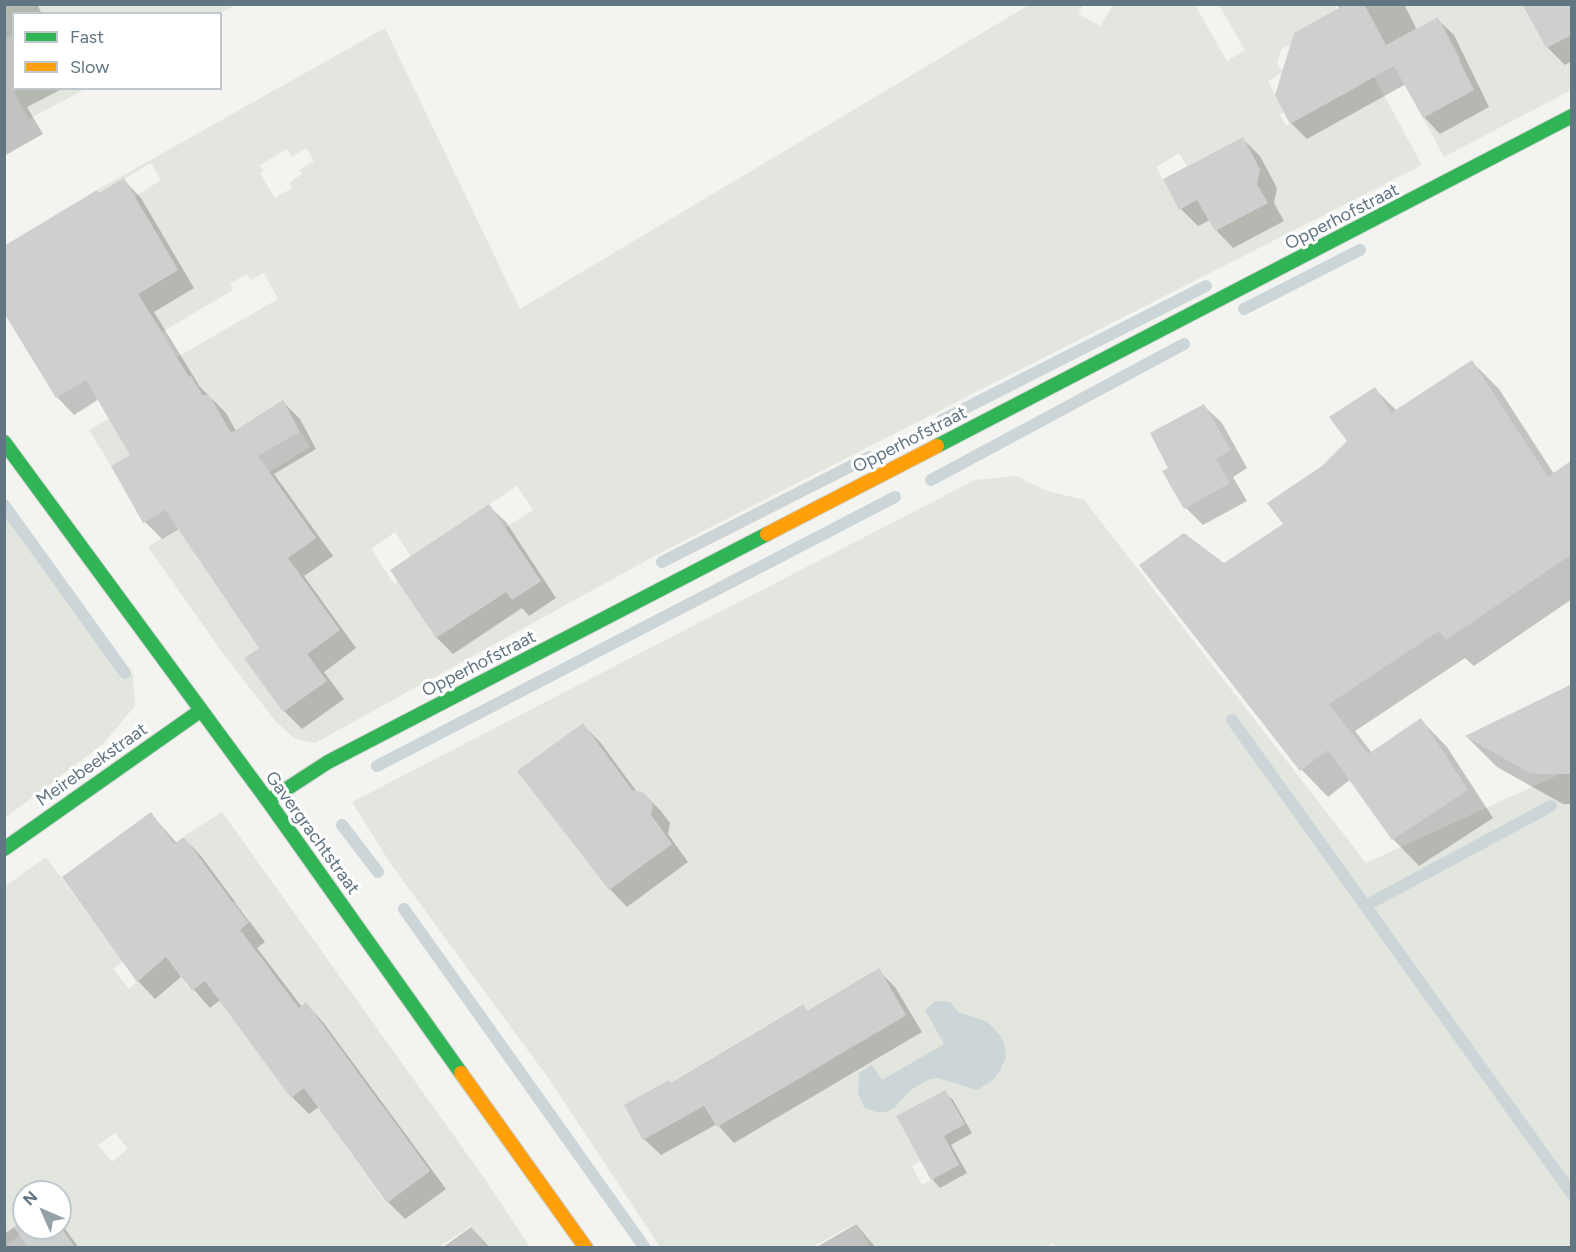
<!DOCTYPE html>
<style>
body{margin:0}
#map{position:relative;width:1576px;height:1252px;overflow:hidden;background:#f3f3f0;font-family:Figtree,sans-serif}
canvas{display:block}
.frame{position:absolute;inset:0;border:6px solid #617583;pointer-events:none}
.legend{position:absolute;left:12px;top:12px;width:210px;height:78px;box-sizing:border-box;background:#fff;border:2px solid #c0c8cd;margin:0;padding:8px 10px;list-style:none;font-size:18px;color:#617583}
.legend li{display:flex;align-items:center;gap:12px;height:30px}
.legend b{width:30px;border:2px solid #c0c8cd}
.north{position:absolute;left:12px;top:1180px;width:60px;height:60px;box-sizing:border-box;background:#fff;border:2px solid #c0c8cd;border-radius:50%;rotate:315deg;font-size:16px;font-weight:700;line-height:24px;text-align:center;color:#617583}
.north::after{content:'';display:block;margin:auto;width:21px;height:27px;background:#94a1a9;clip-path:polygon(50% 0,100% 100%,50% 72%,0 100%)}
</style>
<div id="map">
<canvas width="1576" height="1252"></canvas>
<div class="frame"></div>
<ul class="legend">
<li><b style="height:8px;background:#30b455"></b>Fast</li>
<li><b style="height:8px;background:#ff9f0a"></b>Slow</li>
</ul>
<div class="north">N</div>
</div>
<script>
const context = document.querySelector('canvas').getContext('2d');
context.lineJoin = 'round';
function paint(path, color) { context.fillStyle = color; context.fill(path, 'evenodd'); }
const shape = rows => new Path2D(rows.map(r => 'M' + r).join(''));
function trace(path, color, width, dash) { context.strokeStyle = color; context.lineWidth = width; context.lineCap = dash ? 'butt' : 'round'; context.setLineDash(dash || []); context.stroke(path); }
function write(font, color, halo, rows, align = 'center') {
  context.font = font + ' Figtree,sans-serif'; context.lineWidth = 6; context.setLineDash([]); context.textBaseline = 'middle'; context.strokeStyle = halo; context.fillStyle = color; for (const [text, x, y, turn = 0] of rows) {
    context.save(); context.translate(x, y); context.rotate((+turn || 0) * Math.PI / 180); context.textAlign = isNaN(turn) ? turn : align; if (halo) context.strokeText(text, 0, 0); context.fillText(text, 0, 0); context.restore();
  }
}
paint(shape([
 [5,4,235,4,235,5,219,14,14,14,13,34,5,39],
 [1029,5,1083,5,1078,14,1100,26,1113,5,1195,5,1227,61,1245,50,1219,5,1335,5,1422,165,660,553,315,743,295,739,276,722,222,652,148,547,310,447,283,401,231,433,209,394,203,396,191,376,163,391,178,428,111,466,89,430,150,395,141,378,278,299,264,273,251,280,247,274,230,284,233,290,162,332,138,294,178,270,156,232,128,247,97,190,385,28,520,309],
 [1307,26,1356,87,1286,126,1280,115,1284,112,1268,81,1283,72,1277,63,1281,50,1291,44,1294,33],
 [1243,137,1260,169,1257,184,1267,203,1215,231,1197,200,1179,209,1156,167,1179,153,1187,166],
 [306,148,314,161,299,170,302,174,290,182,292,188,275,198,260,173,263,171,260,165,287,149,292,157],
 [151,163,161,180,134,197,124,179],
 [517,486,533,510,505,528,541,581,512,600,506,592,436,638,420,614,464,584,435,540],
 [282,490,316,538,227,601,194,553],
 [395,532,418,568,394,584,371,549],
 [340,630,307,654,327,681,283,712,245,658,271,639],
 [1364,5,1522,5,1546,48,1571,35,1571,90,1444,157,1423,118,1474,90,1458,61,1461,59,1438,17,1384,46],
 [21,88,85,88,85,89,29,119,14,92],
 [1016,476,1044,490,1084,500,1366,863,1571,769,1571,1247,1056,1248,1053,1243,1045,1248,871,1248,856,1223,812,1247,660,1247,549,1079,390,863,352,802,975,480],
 [583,723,632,790,643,792,652,804,651,815,672,844,609,890,518,771],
 [878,969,906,1016,863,1041,859,1035,831,1060,717,1127,687,1077,712,1063,711,1059,802,1004,807,1011],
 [944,1090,965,1124,915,1151,896,1116],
 [949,1146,959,1164,922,1185,912,1166],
 [4,499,133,675,135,706,103,744,5,818],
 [222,812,485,1179,530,1247,487,1247,471,1226,439,1247,69,1247,73,1244,60,1226,60,1192,24,1192,24,1219,14,1227,20,1235,5,1246,4,887,46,857,91,918,120,924,203,862,184,836],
 [235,901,251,921,240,930,271,970,223,1005,205,981,191,991,178,974,182,970,169,954,129,989,113,969,160,934,195,931],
 [306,1003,346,1056,290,1097,252,1042],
 [381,1103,430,1171,386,1203,336,1133],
 [115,1133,128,1149,112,1162,98,1145]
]), '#e2e6de');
paint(shape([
 [936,1001,950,1002,958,1012,988,1022,1001,1037,1005,1047,1006,1057,1000,1071,992,1081,977,1090,938,1078,930,1079,912,1089,895,1107,887,1112,876,1112,864,1107,858,1093,859,1073,872,1065,882,1080,944,1044,925,1010]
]), '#ccd6d8');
paint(shape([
 [4,4,37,4,42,14,14,14,14,88,60,90,27,107,43,134,4,156],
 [1337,4,1404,4,1417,30,1437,19,1454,35,1489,107,1440,134,1424,117,1406,84,1307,139,1291,123,1340,10],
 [1572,4,1572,61,1565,65,1547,47],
 [1243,139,1260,156,1277,188,1274,203,1284,221,1233,248,1216,230,1210,220,1198,226,1181,209],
 [124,180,141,198,194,288,154,312,200,387,226,413,236,431,283,402,300,419,316,449,274,474,333,556,304,576,356,648,324,672,344,699,302,729,284,711,247,658,261,648,179,529,162,539,145,522,132,455,99,399,74,415,57,397,99,195],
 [1472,362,1499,389,1554,474,1572,462,1572,599,1474,666,1465,658,1355,731,1372,753,1421,720,1447,747,1493,818,1419,866,1393,839,1351,779,1328,797,1302,770,1141,565,1224,565,1285,524,1323,467,1349,442,1374,388,1397,411],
 [1204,406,1222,423,1247,468,1233,477,1247,501,1203,525,1186,508,1170,468],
 [489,506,506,522,556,598,529,616,522,608,453,654,437,638,392,571],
 [1572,686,1572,804,1563,804,1497,767,1467,737],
 [583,725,600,742,637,792,643,793,661,811,670,823,668,834,688,862,627,907,610,889],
 [151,814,177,843,184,838,201,856,265,942,257,948,302,1007,306,1004,323,1022,446,1189,405,1219,388,1202,319,1107,309,1114,292,1097,220,1000,210,1008,182,976,155,999,138,981,64,878],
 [878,970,895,987,922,1032,734,1143,717,1124,661,1155,644,1139,672,1084,802,1005,809,1012],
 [944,1092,953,1100,972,1133,951,1145,967,1173,940,1188,932,1179],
 [24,1221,24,1228,60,1228,60,1222,79,1248,4,1248,4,1234],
 [856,1224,876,1248,815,1248],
 [471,1227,490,1248,442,1248]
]), '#0003');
trace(shape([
 [1244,309,1360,250],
 [942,420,1206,286],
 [931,480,1184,344],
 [4,505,125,673],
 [662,562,869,457],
 [1232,720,1572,1194],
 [377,766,895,497],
 [342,825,378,872],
 [1365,906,1551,806],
 [404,909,645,1248]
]), '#ccd6d8', 12);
paint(shape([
 [1346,4,1364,4,1386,45,1438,17,1474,90,1423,118,1394,66,1290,124,1275,95,1294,33],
 [1522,4,1572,4,1572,35,1546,48],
 [1243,137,1260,170,1257,184,1268,203,1215,231,1197,200,1179,210,1163,179],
 [124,178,178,270,138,294,189,377,191,376,203,396,208,393,231,433,283,400,299,432,258,456,316,538,288,558,340,630,307,654,327,681,283,712,244,658,259,648,165,510,143,523,111,466,130,455,86,380,56,398,4,313,4,246,97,190,99,193],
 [1472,360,1548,477,1572,460,1572,554,1446,640,1439,631,1329,704,1368,754,1421,718,1468,790,1392,840,1328,750,1300,771,1139,565,1184,533,1224,563,1283,524,1267,503,1322,466,1347,441,1329,417,1375,387,1391,413],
 [1204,404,1231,450,1216,459,1230,483,1184,509,1162,471,1168,468,1150,433],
 [489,504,541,581,512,600,506,592,436,638,390,570],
 [1572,684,1572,774,1531,774,1465,736],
 [583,723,632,790,643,792,653,804,651,815,672,844,609,890,517,771],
 [151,812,174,844,184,837,248,923,240,930,299,1008,306,1002,430,1171,387,1203,304,1088,291,1098,205,981,192,991,166,957,137,982,62,877],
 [879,968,906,1015,717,1127,704,1106,643,1140,624,1105,669,1080,671,1083,803,1004,807,1011],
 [945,1090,965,1124,944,1136,959,1165,931,1180,896,1116],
 [24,1219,24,1228,60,1226,75,1248,28,1248,14,1227]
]), '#cecfcf');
const fast = shape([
 [4,442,268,801,461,1073],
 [937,446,1572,116],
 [268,801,328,762,767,534],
 [4,849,200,711]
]);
const slow = shape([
 [767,534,937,446],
 [461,1073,586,1248]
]);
trace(fast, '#ced0d0', 16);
trace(slow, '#ced0d0', 16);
trace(fast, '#30b455', 14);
trace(slow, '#ff9f0a', 14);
write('18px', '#617583', '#fff', [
 ["Opperhofstraat",1342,217,-27],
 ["Opperhofstraat",910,440,-27],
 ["Opperhofstraat",479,664,-27],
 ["Meirebeekstraat",92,765,-35],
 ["Gavergrachtstraat",312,833,54]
]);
</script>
